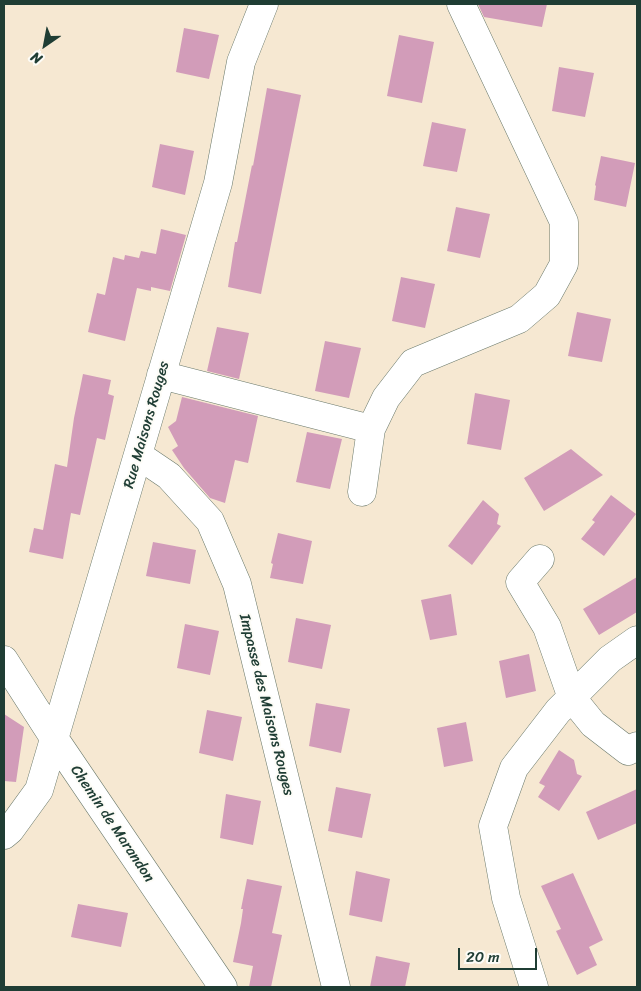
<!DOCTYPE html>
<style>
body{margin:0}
#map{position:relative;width:641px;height:991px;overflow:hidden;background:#f6e8d2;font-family:Sriracha,sans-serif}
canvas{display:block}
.frame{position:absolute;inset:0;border:5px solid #1f3d34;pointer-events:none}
.north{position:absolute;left:20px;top:20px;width:50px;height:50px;-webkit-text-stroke:4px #fdfcf7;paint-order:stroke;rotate:213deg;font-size:14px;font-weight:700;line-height:20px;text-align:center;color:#1f3d34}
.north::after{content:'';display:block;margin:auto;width:18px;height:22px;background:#1f3d34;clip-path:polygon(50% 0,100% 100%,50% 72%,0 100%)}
.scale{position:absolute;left:458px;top:948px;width:79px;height:22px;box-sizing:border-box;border:2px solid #1f3d34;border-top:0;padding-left:6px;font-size:15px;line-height:18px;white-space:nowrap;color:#1f3d34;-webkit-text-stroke:4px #fdfcf7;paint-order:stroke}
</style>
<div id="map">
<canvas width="641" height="991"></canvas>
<div class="frame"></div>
<div class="north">N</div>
<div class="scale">20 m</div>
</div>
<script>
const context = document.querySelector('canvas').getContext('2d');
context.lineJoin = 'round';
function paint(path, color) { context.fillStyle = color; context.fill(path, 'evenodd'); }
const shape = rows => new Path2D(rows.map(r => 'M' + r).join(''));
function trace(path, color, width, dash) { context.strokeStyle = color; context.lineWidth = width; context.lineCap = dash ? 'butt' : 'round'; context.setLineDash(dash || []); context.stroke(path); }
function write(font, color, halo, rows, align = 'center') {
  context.font = font + ' Sriracha,sans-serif'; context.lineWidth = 4; context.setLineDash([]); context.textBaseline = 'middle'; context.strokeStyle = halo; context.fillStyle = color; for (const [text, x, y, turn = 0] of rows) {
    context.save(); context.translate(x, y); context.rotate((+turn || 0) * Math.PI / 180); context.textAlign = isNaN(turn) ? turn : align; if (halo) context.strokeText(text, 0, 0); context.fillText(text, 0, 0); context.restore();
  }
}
paint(shape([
 [478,4,547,4,542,27,484,17],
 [184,28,219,35,209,79,176,72],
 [399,35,434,42,422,103,387,96],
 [559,67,594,73,585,117,552,111],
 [267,88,301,95,261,294,228,287,235,242,237,242,252,165,253,166],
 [432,122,466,129,457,172,423,166],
 [160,144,194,151,185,195,152,187],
 [601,156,635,163,626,207,594,200,596,186,595,185],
 [456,207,490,214,480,258,447,251],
 [161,229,186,235,170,291,151,287,151,291,137,288,125,341,88,332,97,293,105,295,113,257,124,260,125,255,139,258,141,251,156,254],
 [401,277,435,284,425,328,392,321],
 [577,312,611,319,602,362,568,356],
 [217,327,249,333,239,379,207,371],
 [325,341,361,348,349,398,315,391],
 [83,374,111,380,108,394,114,396,105,440,97,438,80,515,71,513,63,559,29,552,34,528,43,530,55,464,67,467,74,418],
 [475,393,510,400,501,450,467,444],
 [182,397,258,416,248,463,235,460,225,503,210,498,184,468,172,450,178,446,168,427,176,421],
 [307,432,342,439,330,489,296,482],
 [571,449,603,475,544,511,524,478],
 [611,495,636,514,604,556,581,539,595,522,592,520],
 [483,500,499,514,497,524,501,526,472,565,448,546],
 [278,533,312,541,303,584,270,578,273,564,271,563],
 [153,542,196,550,190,584,146,576],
 [637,577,637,612,599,635,583,609],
 [451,594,457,635,430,640,421,600],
 [296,618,331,625,322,669,288,662],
 [185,624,219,631,210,675,177,668],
 [529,654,536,691,506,698,499,661],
 [316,703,350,709,341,753,309,746],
 [207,710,242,717,233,761,199,753],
 [4,714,24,727,16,782,4,781],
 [466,722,473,761,444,767,437,728],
 [559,750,574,760,577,774,582,776,559,811,538,797,545,786,539,783],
 [336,787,371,794,362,838,328,831],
 [637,789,637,823,598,840,586,812],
 [226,794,261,801,253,845,220,838],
 [356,871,390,879,382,922,349,915],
 [573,873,603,940,589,947,597,965,577,975,556,931,561,929,541,886],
 [247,879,282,886,272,933,282,935,271,987,249,987,253,966,233,962,241,923,243,909,241,909],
 [78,904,128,913,121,947,71,937],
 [376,956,410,963,405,987,370,987]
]), '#d29cb9');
const minor = shape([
 [161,375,371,429],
 [138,455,169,476,210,521,237,584,336,987],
 [362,492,371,429,386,398,413,363,519,319,547,295,564,264,564,222,461,4],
 [540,559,520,582,547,627,572,698,593,724,628,751,637,746],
 [4,660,54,738,223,987],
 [4,835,10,830,39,790,218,183,241,62,264,4],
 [534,987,506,898,493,826,514,768,558,711,610,659,637,640]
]);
trace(minor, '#6a796b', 29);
trace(minor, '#fff', 28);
write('15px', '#1f3d34', '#fdfcf7', [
 ["Rue Maisons Rouges",147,425,-74],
 ["Impasse des Maisons Rouges",266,705,76],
 ["Chemin de Marandon",112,824,56]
]);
</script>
